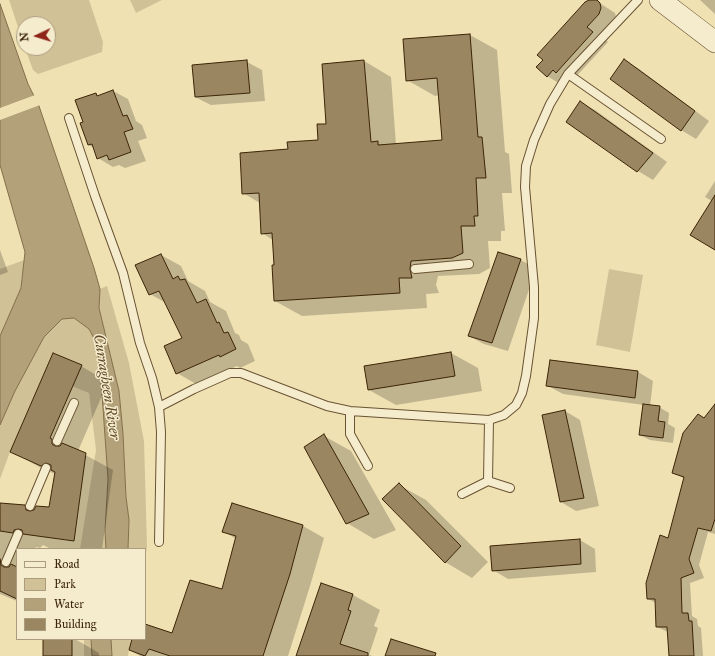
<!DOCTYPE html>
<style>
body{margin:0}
#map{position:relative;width:715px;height:656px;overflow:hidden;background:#f0e1b3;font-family:"IM FELL Great Primer",serif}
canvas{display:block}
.legend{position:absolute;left:16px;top:548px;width:130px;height:92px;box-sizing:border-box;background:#f5ecce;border:1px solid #ab9c7e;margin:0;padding:5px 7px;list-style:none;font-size:12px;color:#3c2407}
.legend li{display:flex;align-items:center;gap:8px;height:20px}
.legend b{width:20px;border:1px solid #ab9c7e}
.north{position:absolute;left:16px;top:16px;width:40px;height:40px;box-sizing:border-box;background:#f5ecce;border:1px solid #ab9c7e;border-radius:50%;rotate:266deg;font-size:11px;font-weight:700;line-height:16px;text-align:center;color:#3c2407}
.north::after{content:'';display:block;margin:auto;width:14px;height:18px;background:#8f2418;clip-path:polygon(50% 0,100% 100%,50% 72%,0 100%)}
</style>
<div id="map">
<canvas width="715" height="656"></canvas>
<ul class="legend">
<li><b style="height:5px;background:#f5ecce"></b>Road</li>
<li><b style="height:11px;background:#d1c196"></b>Park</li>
<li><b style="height:11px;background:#b3a179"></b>Water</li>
<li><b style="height:11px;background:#9a8660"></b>Building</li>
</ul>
<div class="north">N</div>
</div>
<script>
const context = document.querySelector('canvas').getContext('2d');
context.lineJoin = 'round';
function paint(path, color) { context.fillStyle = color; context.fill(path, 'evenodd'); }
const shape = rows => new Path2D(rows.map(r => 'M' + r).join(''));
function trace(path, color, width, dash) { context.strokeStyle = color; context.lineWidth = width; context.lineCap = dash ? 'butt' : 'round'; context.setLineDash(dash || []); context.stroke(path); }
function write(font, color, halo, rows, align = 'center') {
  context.font = font + ' "IM FELL Great Primer",serif'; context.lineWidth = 3; context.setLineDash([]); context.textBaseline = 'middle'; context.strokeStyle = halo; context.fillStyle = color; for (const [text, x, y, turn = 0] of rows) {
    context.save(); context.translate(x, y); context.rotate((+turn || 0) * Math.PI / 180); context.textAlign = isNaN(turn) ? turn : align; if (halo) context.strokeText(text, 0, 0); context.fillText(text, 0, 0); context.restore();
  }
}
paint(shape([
 [9,0,89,0,103,42,102,52,38,74,33,70,25,48,48,48,48,24,24,24,24,45],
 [130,0,162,0,136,13],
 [24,260,21,288,0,336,0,269],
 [609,269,643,275,630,352,596,345],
 [107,286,129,363,144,441,147,546,145,559,145,549,128,549,129,520,126,497,123,434,119,391,99,308,100,289],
 [74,318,89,329,97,344,102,394,108,479,105,531,106,549,80,549,96,450,89,393,72,386,81,365,53,353,10,452,0,479,0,425,15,391,44,337,62,319],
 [84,639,91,639,92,656,84,656],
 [111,639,131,639,128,656,112,656]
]), '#d1c196');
const water = shape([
 [0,4,28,84,39,106,94,268,100,289,99,308,119,391,123,434,126,497,129,520,128,549,106,549,105,531,108,479,102,394,97,344,89,329,74,318,62,319,44,337,15,391,0,425,0,336,21,288,25,252,0,165,0,4],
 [91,639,111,639,112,656,92,656,91,639]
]);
paint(water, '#b3a179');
trace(water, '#836f4b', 1);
paint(shape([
 [35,95,40,105,0,120,0,108]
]), '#f0e1b3');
paint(shape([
 [595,0,615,13,616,17,614,22,602,36,608,42,572,81,568,79,562,85,547,76],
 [700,0,715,0,715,14],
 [470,35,497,50,505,152,509,154,512,193,502,193,505,231,501,231,501,241,488,241,490,268,479,274,438,276,436,285,439,293,426,294,427,308,302,316,275,301,273,240,262,233,260,203,243,193,289,150,319,141,364,61,391,77,396,145,443,141,440,95,435,96,407,80],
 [624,60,639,69,709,121,696,139,681,130],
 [247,62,262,70,265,101,211,105,195,97],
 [113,91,128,99,136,121,142,125,147,138,138,141,146,161,125,168,119,165,113,167,98,158,94,148,89,145,84,122,96,94,99,96],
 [580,102,595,110,667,162,653,180,638,171,567,122],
 [715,181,715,249,712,201,705,197],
 [0,250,8,272,0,275],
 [498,253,521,260,536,269,508,351,484,344,469,336],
 [161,255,181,266,188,281,205,291,210,302,226,311,235,333,239,335,241,340,248,344,255,361,240,368,237,366,196,384,177,373,183,339,166,303,150,294],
 [451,353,478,368,482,391,396,405,369,390],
 [81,366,108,382,78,451,113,470,102,549,51,549,43,545,40,548,36,547,35,549,17,549,17,601,0,594,0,504,24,506,33,511,50,509,55,474,39,467,12,451],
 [638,372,653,381,650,406,659,407,669,413,668,424,675,428,673,443,650,440,640,435,644,405,563,394,548,386],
 [715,408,715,534,708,532,699,565,704,578,690,583,692,616,697,619,698,626,701,628,703,656,670,656,668,632,657,627,656,603,648,599,669,539,685,479,673,473,705,419],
 [565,411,580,420,599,506,576,511,561,502,544,416],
 [324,436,351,451,396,530,374,539,347,523],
 [399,485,426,500,488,562,472,578,445,562],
 [233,504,303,526,324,538,310,586,288,656,140,656,130,650,133,639,145,639,145,625,173,634,223,590,236,539,223,531],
 [580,540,595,549,596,572,508,579,493,570],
 [353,595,380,610,374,626,378,628,369,655,373,656,298,656],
 [44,639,75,639,99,653,99,656,44,656]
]), '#0003');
const building = shape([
 [589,0,597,0,600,3,601,8,599,14,587,27,593,32,556,73,553,70,547,77,536,67,543,60,537,55,585,2,589,0],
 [470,34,478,137,482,137,486,178,476,178,478,216,474,216,475,226,461,226,463,253,452,258,411,261,410,269,412,278,399,278,400,293,274,301,272,265,274,265,272,233,261,234,259,193,242,194,240,153,288,149,287,142,318,140,317,124,326,124,322,64,364,60,371,142,378,141,378,145,442,140,437,78,406,81,403,39,470,34],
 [624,59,695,111,681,131,610,79,624,59],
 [247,60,250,93,195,97,192,65,247,60],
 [113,90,123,116,127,115,133,129,124,132,131,152,109,160,107,155,97,159,92,144,88,145,80,123,83,122,75,100,96,93,97,96,113,90],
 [580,101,653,153,637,172,566,122,580,101],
 [715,195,715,250,690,235,715,195],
 [498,252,521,259,492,343,468,336,498,252],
 [161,254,173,279,178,276,180,280,185,279,197,303,206,299,217,323,219,322,224,333,228,332,236,349,220,357,219,355,176,374,164,346,182,338,159,291,149,295,135,265,161,254],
 [451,352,455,376,368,390,364,366,451,352],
 [53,353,82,365,50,438,52,439,52,444,55,446,60,446,62,443,86,453,74,541,23,534,22,530,18,529,14,530,13,533,0,531,0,503,25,505,26,510,30,511,34,510,36,506,49,507,55,472,51,470,51,465,46,463,41,466,10,452,53,353],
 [550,360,638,371,635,398,546,386,550,360],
 [643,404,660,406,658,421,665,422,663,438,639,435,643,404],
 [715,404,715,519,711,531,698,528,689,559,694,573,681,578,682,613,688,613,689,621,692,621,694,656,669,656,667,627,656,627,655,599,647,599,646,583,660,535,668,538,684,477,672,473,683,433,698,414,704,418,715,404],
 [565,410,584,498,560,502,542,415,565,410],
 [324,434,369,514,346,524,304,447,324,434],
 [399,483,461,546,445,563,382,499,399,483],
 [232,503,303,525,290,574,263,656,170,656,149,649,145,656,129,650,132,639,145,639,145,624,172,633,190,580,222,589,236,536,222,532,232,503],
 [580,539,581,564,492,571,490,546,580,539],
 [0,559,1,565,4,567,9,567,11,564,17,567,17,599,0,591,0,559],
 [321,583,353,594,348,610,351,611,340,644,368,653,368,656,296,656,321,583],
 [43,639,72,639,72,656,43,656,43,639],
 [391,639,436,653,435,656,385,656,391,639]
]);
paint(building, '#9a8660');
trace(building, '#3c2407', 1);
const service = shape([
 [568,74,661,139],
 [69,118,95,196,123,273,140,343,152,378,159,407],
 [415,269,469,264],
 [350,411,350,434,368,466],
 [489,420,488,481,510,488],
 [57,441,74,403],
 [462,494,488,481],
 [30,506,46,468],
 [159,542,161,432,159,407,194,389,230,373,241,373,327,406,350,411,489,420,504,415,516,405,522,393,526,376,534,318,534,287,525,187,526,166,534,140,550,104,568,74,638,0],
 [6,562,18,534]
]);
const tertiary = shape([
 [660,0,715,42]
]);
trace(service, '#695332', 10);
trace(tertiary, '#695332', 22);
trace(service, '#f5ecce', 8);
trace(tertiary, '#f5ecce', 21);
write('italic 15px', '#604a29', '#f5ecce', [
 ["Curragheen River",106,387,81]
]);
</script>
